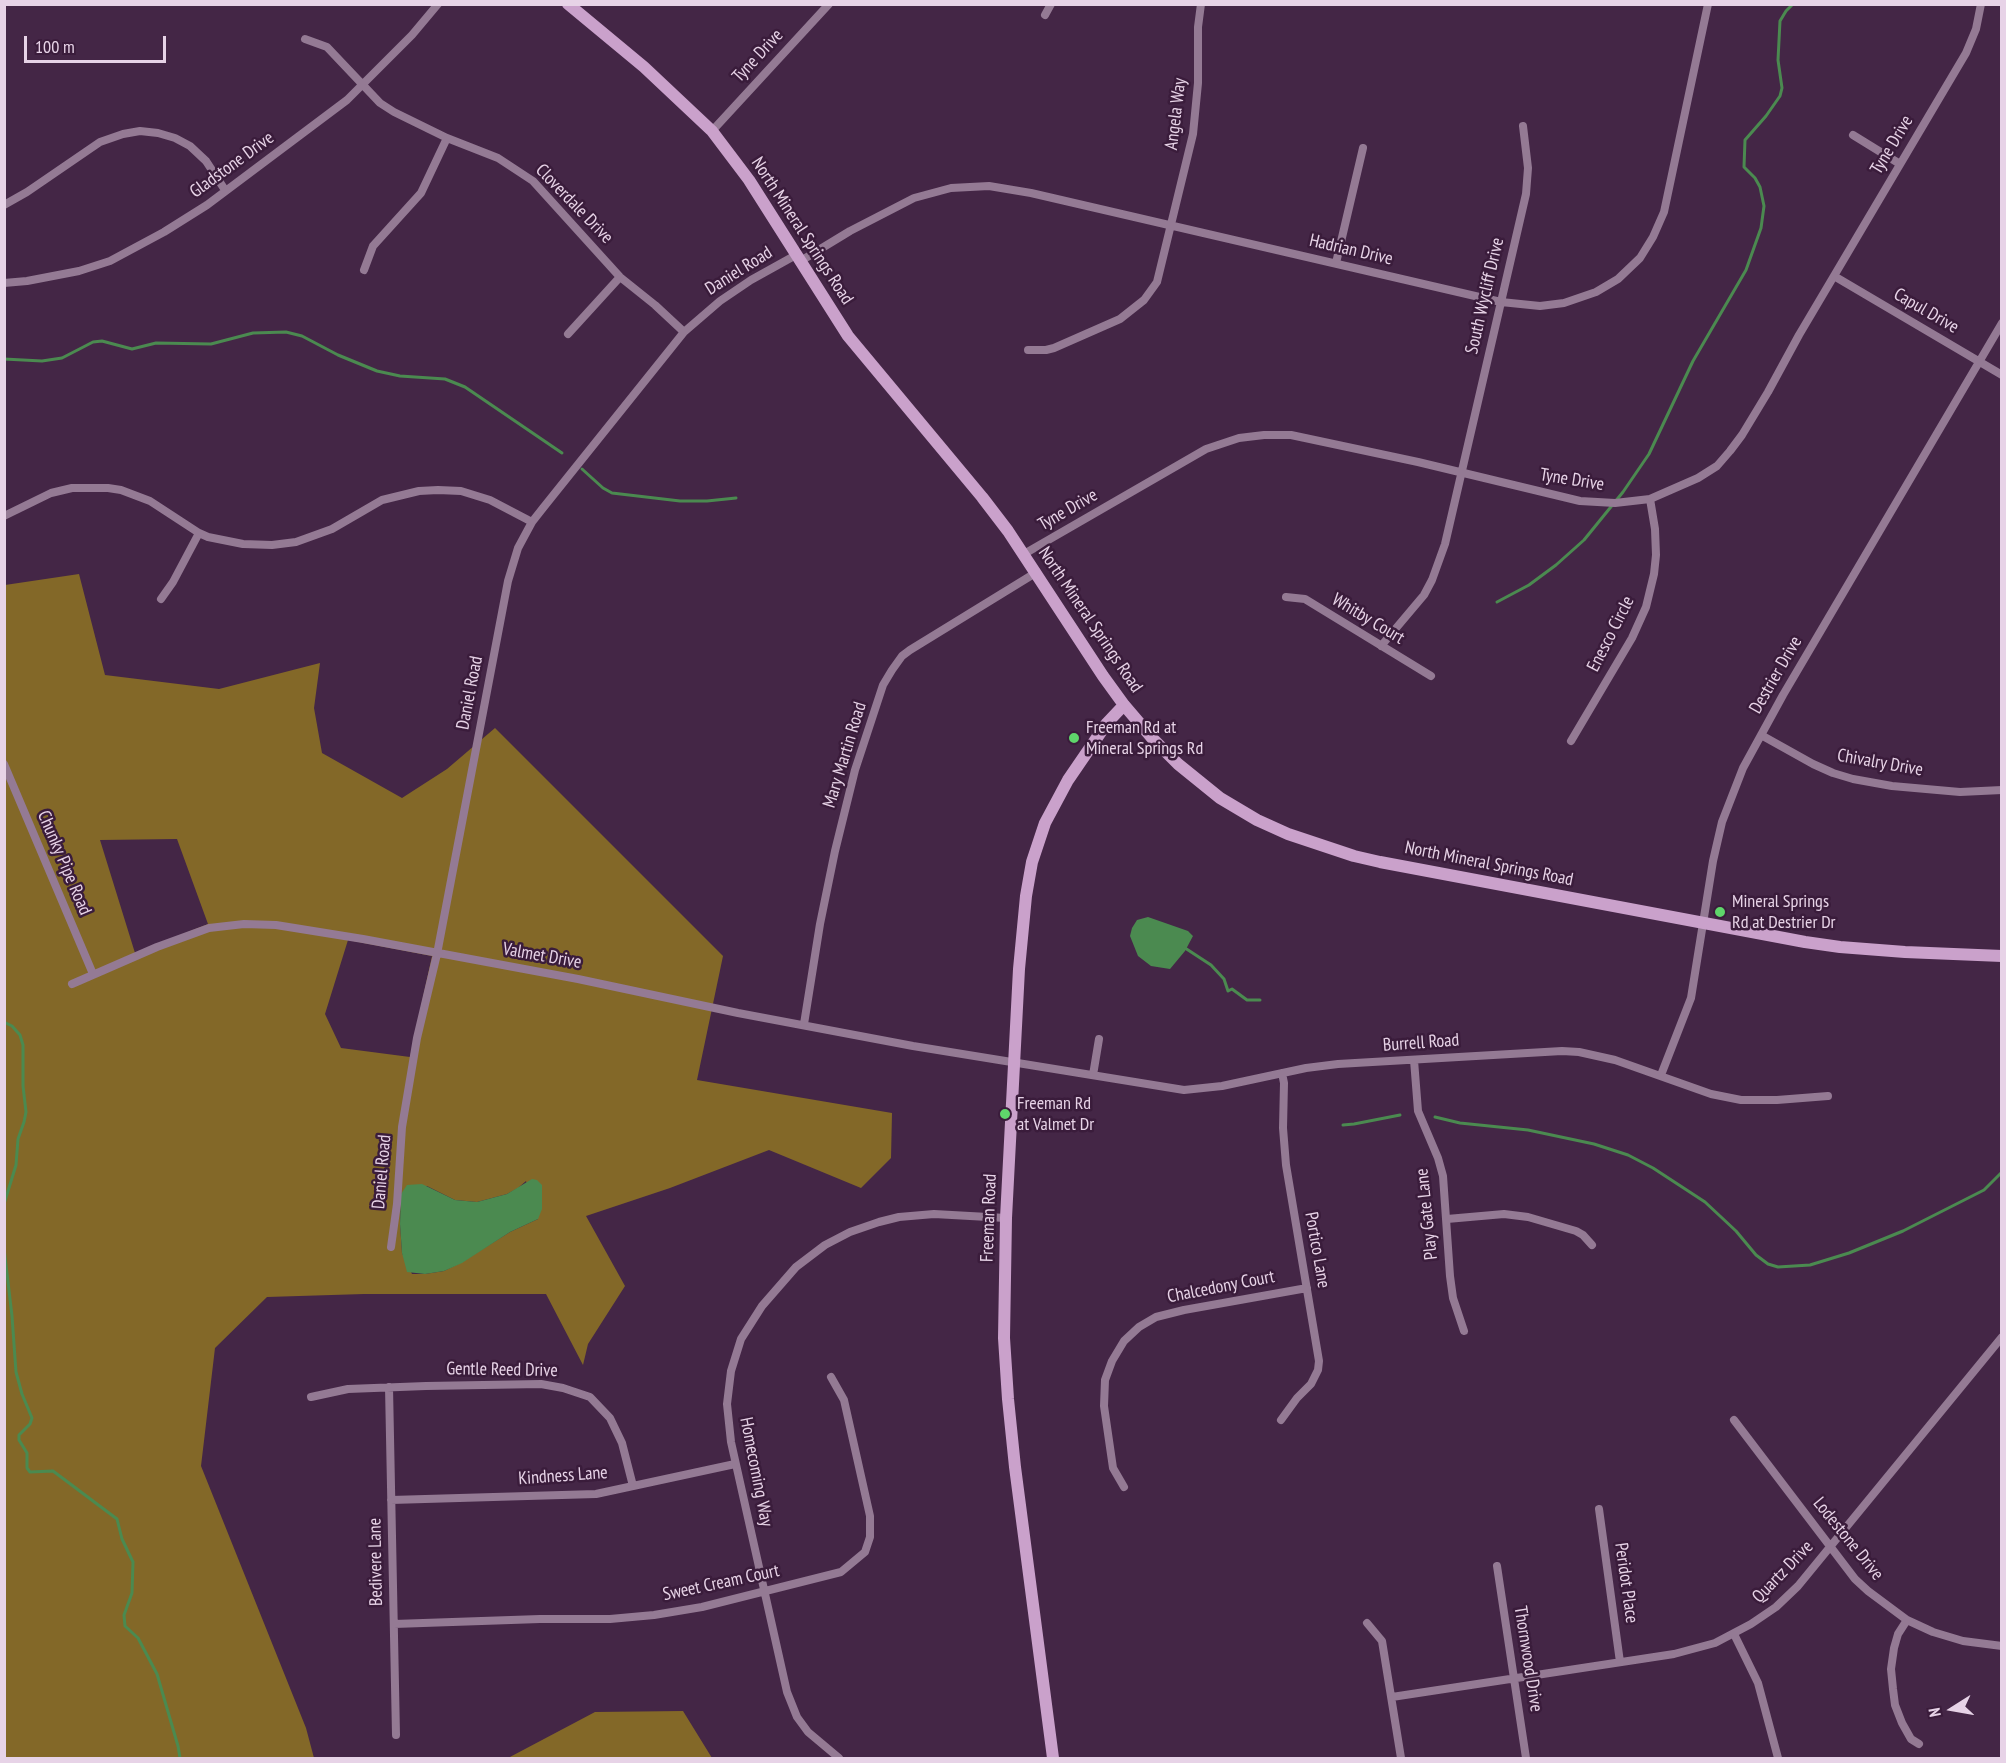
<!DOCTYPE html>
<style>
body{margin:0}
#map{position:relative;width:2006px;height:1763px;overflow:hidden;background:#442646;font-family:"PT Sans Narrow",sans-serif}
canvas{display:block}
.frame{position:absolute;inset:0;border:6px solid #e7d3e7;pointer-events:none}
.north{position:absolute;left:1922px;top:1679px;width:60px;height:60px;-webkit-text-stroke:4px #3a1c3b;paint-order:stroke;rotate:259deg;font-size:16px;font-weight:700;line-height:24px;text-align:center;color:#e7d3e7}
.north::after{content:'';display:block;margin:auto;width:21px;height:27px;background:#e7d3e7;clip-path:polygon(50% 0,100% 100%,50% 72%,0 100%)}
.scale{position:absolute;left:24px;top:36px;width:142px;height:27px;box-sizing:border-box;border:3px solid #e7d3e7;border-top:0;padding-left:8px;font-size:18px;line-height:21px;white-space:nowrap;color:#e7d3e7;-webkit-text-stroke:4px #3a1c3b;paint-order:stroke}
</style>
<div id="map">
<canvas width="2006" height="1763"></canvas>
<div class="frame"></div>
<div class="north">N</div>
<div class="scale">100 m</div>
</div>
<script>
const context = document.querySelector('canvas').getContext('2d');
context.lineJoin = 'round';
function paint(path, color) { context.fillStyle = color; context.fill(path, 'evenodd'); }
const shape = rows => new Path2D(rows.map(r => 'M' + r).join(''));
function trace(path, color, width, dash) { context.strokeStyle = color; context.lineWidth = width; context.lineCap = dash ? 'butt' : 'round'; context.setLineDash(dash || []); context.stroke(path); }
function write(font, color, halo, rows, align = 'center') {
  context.font = font + ' "PT Sans Narrow",sans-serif'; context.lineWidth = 5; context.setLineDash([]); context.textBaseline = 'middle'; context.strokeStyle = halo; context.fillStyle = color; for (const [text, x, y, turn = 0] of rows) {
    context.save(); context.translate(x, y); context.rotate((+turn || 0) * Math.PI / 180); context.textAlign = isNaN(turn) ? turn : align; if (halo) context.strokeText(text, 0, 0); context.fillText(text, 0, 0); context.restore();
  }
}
paint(shape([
 [79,574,105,675,219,689,320,663,314,708,322,753,402,798,447,769,495,728,723,956,697,1080,892,1113,891,1158,861,1188,769,1150,670,1188,586,1216,625,1286,588,1344,583,1365,546,1294,364,1294,267,1297,215,1348,201,1466,306,1728,314,1758,5,1758,5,585],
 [177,839,208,924,135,953,100,840],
 [348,940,432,956,410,1057,341,1048,325,1014],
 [526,1181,538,1219,510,1232,462,1262,444,1271,425,1274,412,1274,402,1253,400,1224,401,1194,427,1186,455,1200,477,1202,507,1194,518,1188],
 [683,1711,712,1758,508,1758,595,1712]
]), '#836828');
paint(shape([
 [1148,917,1188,931,1193,936,1185,951,1170,969,1151,966,1138,956,1130,936,1132,928,1137,920],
 [532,1179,537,1180,542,1185,542,1209,538,1219,510,1232,462,1263,444,1271,425,1274,407,1272,402,1253,400,1224,401,1194,407,1185,422,1184,455,1200,477,1202,507,1194]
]), '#4b8a50');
trace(shape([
 [4,359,42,361,62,358,93,342,102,341,132,349,156,343,211,344,253,333,286,332,302,336,338,355,377,371,400,376,445,379,465,387,562,453],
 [582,469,603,488,612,493,680,501,707,501,736,498],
 [1497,602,1529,585,1556,565,1584,540,1623,492,1649,454,1693,361,1746,270,1761,228,1764,206,1760,187,1755,178,1744,167,1745,140,1766,116,1780,96,1782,88,1778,60,1780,21,1786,11,1793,4],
 [1185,948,1211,965,1224,979,1228,991,1232,989,1247,1000,1260,1000],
 [4,1022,12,1026,20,1035,23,1045,23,1086,26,1112,24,1122,18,1139,16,1165,4,1204],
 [1435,1117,1460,1123,1528,1130,1594,1144,1628,1155,1653,1168,1705,1202,1736,1231,1756,1255,1768,1264,1778,1267,1810,1265,1849,1253,1903,1231,1984,1190,2002,1172],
 [1343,1125,1354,1124,1400,1115],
 [4,1248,12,1316,16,1372,22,1394,32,1418,30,1424,19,1435,19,1440,27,1453,27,1468,30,1472,53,1471,117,1519,122,1539,133,1562,132,1593,124,1615,125,1626,138,1638,157,1674,178,1746,180,1758]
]), '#4b8a50', 3);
trace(shape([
 [1045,15,1051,4],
 [305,39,327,47,380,103,394,112,447,138,498,158,533,181,620,277,655,305,684,332],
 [712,131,829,4],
 [1853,135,1900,164],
 [4,205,27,192,100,142,123,134,140,131,158,133,175,138,190,146,206,161,225,190],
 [799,262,850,231,914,198,951,188,989,186,1031,193,1501,302,1540,306,1564,303,1596,292,1618,279,1640,258,1653,237,1664,212,1708,4],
 [1336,263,1363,148],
 [364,270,373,246,421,193,447,138],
 [1834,276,2002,375],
 [4,283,27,281,79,271,110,261,164,232,207,205,347,100,412,35,438,4],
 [568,334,620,277],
 [1028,350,1046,350,1054,348,1120,319,1144,300,1157,282,1193,134,1198,83,1198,27,1201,4],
 [4,516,51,493,72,488,108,488,121,490,150,501,199,533,208,537,243,544,272,545,296,542,332,529,382,500,419,491,438,490,461,491,490,500,532,522],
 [1024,554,1206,449,1239,438,1264,435,1291,435,1418,462,1580,501,1615,503,1650,499,1698,478,1717,466,1730,451,1742,435,1768,392,1799,335,1966,53,1976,29,1981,4],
 [1286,597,1305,599,1431,676],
 [161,599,173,582,199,533],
 [1381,646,1424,595,1432,580,1445,544,1526,194,1528,168,1523,126],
 [1761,735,1813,764,1833,773,1853,779,1892,786,1960,792,2002,790],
 [1571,741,1632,638,1646,607,1654,574,1656,555,1655,529,1650,499],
 [4,764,93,974],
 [72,984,157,947,209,928,244,924,276,925,363,939,578,979,738,1013,913,1046,1184,1090,1222,1086,1306,1068,1338,1064,1562,1051,1579,1052,1615,1060,1711,1094,1741,1100,1777,1100,1828,1096],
 [804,1024,820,924,835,851,855,770,883,685,892,670,902,656,910,650,1037,572],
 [1414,1060,1418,1111,1438,1158,1443,1176,1450,1276,1453,1298,1464,1331],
 [1093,1075,1099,1039],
 [1661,1075,1691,998,1713,861,1722,822,1743,768,1783,695,2002,323],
 [1447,1219,1504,1214,1528,1217,1576,1231,1583,1235,1592,1245],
 [391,1247,397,1204,402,1127,417,1038,437,954,508,581,518,548,532,522,543,508,684,332,720,301,751,280,796,255],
 [389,1387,396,1735],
 [311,1397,348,1389,426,1386,541,1384,563,1388,590,1397,610,1418,622,1443,633,1486],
 [1281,1420,1297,1398,1311,1384,1318,1370,1319,1361,1286,1165,1283,1128,1284,1083,1282,1073],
 [1734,1420,1855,1579,1868,1591,1907,1620,1933,1632,1963,1641,2002,1646],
 [1124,1487,1113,1468,1104,1406,1105,1380,1112,1361,1124,1341,1139,1327,1156,1317,1184,1310,1307,1288],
 [391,1500,596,1494,735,1464],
 [1599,1509,1620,1662],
 [1497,1566,1526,1758],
 [1907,1620,1898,1634,1894,1648,1891,1669,1893,1689,1895,1705,1902,1723,1911,1739,1919,1744],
 [1367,1623,1382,1641,1401,1758],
 [394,1624,540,1619,610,1619,654,1615,702,1607,841,1572,865,1552,870,1537,870,1516,844,1400,831,1377],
 [1734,1634,1758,1683,1778,1758],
 [1392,1697,1674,1654,1715,1643,1751,1624,1776,1607,1798,1586,2002,1337],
 [839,1758,808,1732,797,1717,787,1692,731,1442,727,1404,731,1371,741,1339,762,1306,796,1267,825,1245,850,1232,879,1222,899,1217,934,1214,1006,1218]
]), '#947a94', 8);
trace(shape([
 [568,4,644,67,712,131,749,180,848,336,982,497,1008,531,1103,676,1124,705,1153,739,1178,764,1220,798,1257,820,1288,834,1354,856,1380,862,1805,942,1840,947,1905,952,2002,956],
 [1053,1758,1015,1467,1008,1399,1004,1338,1006,1218,1019,969,1026,896,1032,862,1045,823,1068,780,1107,723,1124,705]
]), '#caa1cb', 12);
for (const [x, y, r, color] of [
 [1074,738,6,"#5fd56b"],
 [1720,912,6,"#5fd56b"],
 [1005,1114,6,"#5fd56b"]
]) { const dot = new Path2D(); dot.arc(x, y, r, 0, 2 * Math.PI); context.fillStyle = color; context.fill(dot); trace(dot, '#3a1c3b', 2); }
write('18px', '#e7d3e7', '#3a1c3b', [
 ["Tyne Drive",758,56,-47],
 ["Angela Way",1176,114,-83],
 ["Tyne Drive",1892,145,-59],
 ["Gladstone Drive",232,165,-36],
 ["Cloverdale Drive",574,204,46],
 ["North Mineral Springs Road",802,231,57],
 ["Hadrian Drive",1351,250,13],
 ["Daniel Road",739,271,-32],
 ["South Wycliff Drive",1485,296,-77],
 ["Capul Drive",1926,311,30],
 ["Tyne Drive",1572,480,9],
 ["Tyne Drive",1068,510,-30],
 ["Whitby Court",1368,619,31],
 ["North Mineral Springs Road",1090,620,56],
 ["Enesco Circle",1611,634,-63],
 ["Destrier Drive",1776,675,-60],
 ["Daniel Road",470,693,-79],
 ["Mary Martin Road",845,755,-73],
 ["Chivalry Drive",1880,763,10],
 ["Chunky Pipe Road",64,863,67],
 ["North Mineral Springs Road",1489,864,11],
 ["Valmet Drive",542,956,10],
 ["Burrell Road",1421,1043,-4],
 ["Daniel Road",382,1172,-85],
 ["Play Gate Lane",1427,1214,-96],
 ["Freeman Road",989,1218,-88],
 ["Portico Lane",1317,1250,80],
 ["Chalcedony Court",1221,1287,-11],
 ["Gentle Reed Drive",502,1370,1],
 ["Homecoming Way",756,1472,79],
 ["Kindness Lane",563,1476,-4],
 ["Lodestone Drive",1848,1539,51],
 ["Bedivere Lane",376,1562,-91],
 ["Quartz Drive",1783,1572,-46],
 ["Sweet Cream Court",721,1583,-12],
 ["Peridot Place",1626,1583,82],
 ["Thornwood Drive",1528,1659,81]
]);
write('18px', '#e7d3e7', '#3a1c3b', [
 ["Freeman Rd at",1086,728],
 ["Mineral Springs Rd",1086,749],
 ["Mineral Springs",1732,902],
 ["Rd at Destrier Dr",1732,923],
 ["Freeman Rd",1017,1104],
 ["at Valmet Dr",1017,1125]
], 'left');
</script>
